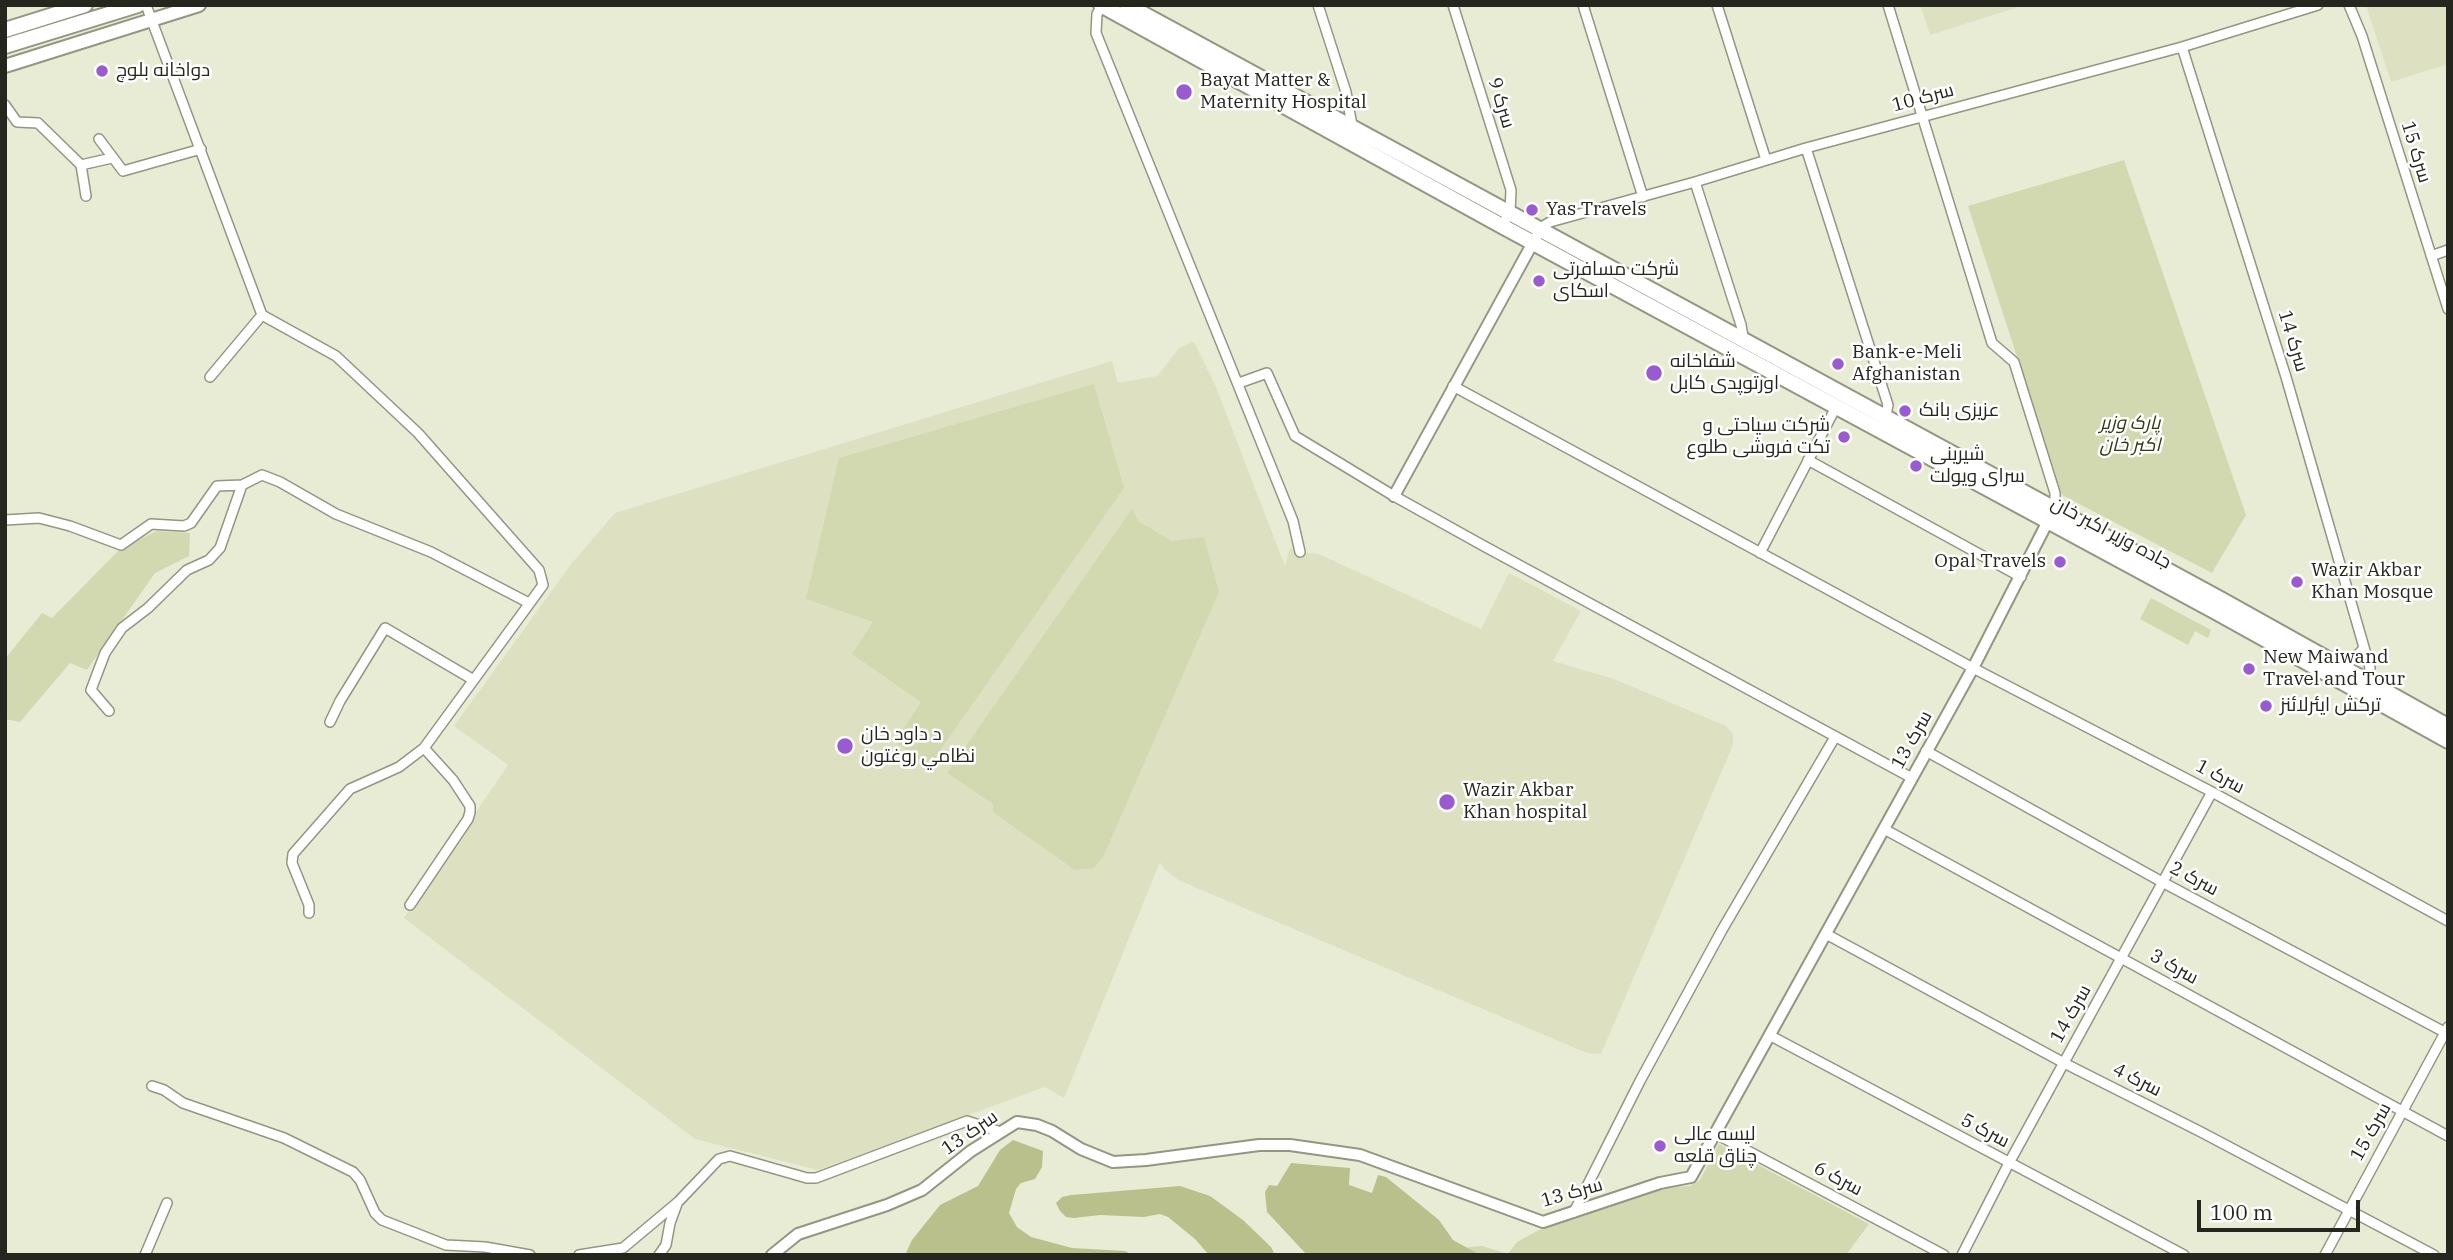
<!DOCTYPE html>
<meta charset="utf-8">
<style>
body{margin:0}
#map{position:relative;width:2453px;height:1260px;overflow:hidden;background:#e8ecd4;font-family:"IBM Plex Serif",serif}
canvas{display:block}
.frame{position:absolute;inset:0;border:7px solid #25261d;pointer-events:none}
.scale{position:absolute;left:2197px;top:1200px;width:163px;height:32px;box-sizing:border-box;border:4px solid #25261d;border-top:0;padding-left:9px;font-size:21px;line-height:24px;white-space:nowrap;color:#25261d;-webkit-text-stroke:5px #fff;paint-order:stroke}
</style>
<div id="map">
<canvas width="2453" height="1260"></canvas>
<div class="frame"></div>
<div class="scale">100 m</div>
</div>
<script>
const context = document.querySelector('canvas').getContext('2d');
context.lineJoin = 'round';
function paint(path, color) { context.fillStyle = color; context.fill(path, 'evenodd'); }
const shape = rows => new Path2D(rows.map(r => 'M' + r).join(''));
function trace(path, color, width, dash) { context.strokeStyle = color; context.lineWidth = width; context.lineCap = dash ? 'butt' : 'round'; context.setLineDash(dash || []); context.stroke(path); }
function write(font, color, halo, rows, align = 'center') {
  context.font = font + ' "IBM Plex Serif",Cairo,serif'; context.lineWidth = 5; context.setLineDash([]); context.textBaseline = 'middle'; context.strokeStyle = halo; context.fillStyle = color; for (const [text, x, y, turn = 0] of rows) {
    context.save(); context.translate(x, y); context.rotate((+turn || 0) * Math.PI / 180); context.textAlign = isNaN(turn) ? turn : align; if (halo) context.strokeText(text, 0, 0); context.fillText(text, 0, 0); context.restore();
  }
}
paint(shape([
 [1920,5,2025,5,1930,35],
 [2366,5,2448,5,2448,64,2391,82],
 [1194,342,1216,387,1285,566,1290,548,1300,552,1319,554,1481,629,1509,573,1581,611,1553,661,1614,679,1726,726,1733,734,1733,745,1601,1054,1587,1053,1178,880,1164,869,1160,862,1064,1098,1045,1087,818,1170,695,1139,404,918,508,765,454,726,572,563,615,513,1112,361,1118,383,1157,376,1179,348]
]), '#dde1c2');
paint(shape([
 [2124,160,2246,515,2212,573,2062,495,1968,206],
 [1094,384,1124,488,929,766,895,742,921,702,852,654,873,622,806,599,839,458],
 [1132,509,1138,521,1172,541,1204,537,1219,592,1103,857,1094,868,1075,870,993,812,993,804,947,773],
 [157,531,190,533,189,556,155,573,87,670,70,663,20,722,5,719,5,659,42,613,52,618,120,549],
 [2151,598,2211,630,2208,638,2195,631,2188,645,2140,619],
 [1719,1144,1869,1224,1846,1255,1459,1255,1461,1248,1482,1246,1508,1254,1517,1242,1539,1230,1668,1187,1689,1186,1700,1180]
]), '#d2d8b0');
paint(shape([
 [1013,1140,1043,1151,1042,1167,1035,1179,1021,1183,1016,1189,1009,1213,1017,1227,1031,1237,1072,1248,1125,1251,1133,1255,905,1255,912,1240,940,1205,978,1186,1000,1150],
 [1291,1163,1350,1168,1349,1185,1372,1193,1378,1175,1386,1177,1439,1220,1453,1240,1480,1255,1307,1255,1267,1212,1265,1192,1269,1185,1277,1186],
 [1180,1186,1210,1196,1243,1220,1271,1247,1275,1255,1209,1255,1195,1239,1168,1217,1160,1214,1144,1217,1100,1215,1074,1218,1066,1217,1060,1211,1056,1203,1062,1197,1071,1195]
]), '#bac08c');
const minor = shape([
 [146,5,262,315,336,356,418,433,539,570,543,585,424,748,399,767,350,789,293,854,292,863,309,905,309,913],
 [1102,5,1097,14,1096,33,1293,521,1300,552],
 [1318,5,1346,92,1353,131],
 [1453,5,1511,190,1510,212,1502,226],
 [1583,5,1643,197],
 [1717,5,1766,160],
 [1888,5,1992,343,2014,362,2055,493,2055,503,2052,513],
 [2349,5,2362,36,2448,309],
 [2182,47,2286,377,2370,668,2369,683],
 [5,105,17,122,38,123,81,165,86,196],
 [99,139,123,171,201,149],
 [1806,148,1888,405,1885,419],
 [81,165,112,158],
 [1695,182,1741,325,1744,342],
 [1540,228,1550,222,1695,182,1806,148,2182,47,2318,5],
 [2431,256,2448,250],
 [210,377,262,315],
 [1239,383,1267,373,1295,436,1394,496,1482,545,1912,778],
 [1453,386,1973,668,2212,792,2448,921],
 [1808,460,2021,577],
 [5,520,39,518,70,526,121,545,151,524,184,526,191,523,217,486,242,485,262,475,280,482,336,514,431,552,529,603],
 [1760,553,1836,407],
 [2340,666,2353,660,2364,648],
 [109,711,91,690,105,653,122,628,148,608,187,570,209,560,220,548,242,485],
 [330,722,340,701,385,628,472,679],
 [1926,751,2164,883,2448,1034],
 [1884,829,2448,1136],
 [410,905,468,819,470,812,470,806,453,780,424,748],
 [1826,934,2064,1063,2201,1132,2434,1255],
 [1771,1036,2184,1255],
 [152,1086,164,1090,183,1103,284,1138,353,1172,360,1180,375,1213,382,1220,446,1245,485,1247,530,1255],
 [1716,1134,1944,1255],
 [1574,1212,1640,1081,1722,930,1835,737],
 [145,1255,167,1203],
 [579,1255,623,1248,678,1202,719,1159,730,1156,807,1178,816,1178,967,1121,1001,1132],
 [659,1255,666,1245,670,1223,677,1204],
 [1962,1255,2009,1163,2212,792],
 [2325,1255,2448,1027]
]);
const tertiary = shape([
 [1394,496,1536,237],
 [772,1255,798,1234,887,1205,922,1190,971,1151,1017,1122,1037,1125,1052,1131,1081,1149,1113,1162,1146,1160,1259,1145,1290,1145,1360,1155,1543,1222,1660,1183,1691,1177,1973,668,2048,521]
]);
const secondary = shape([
 [5,66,199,5]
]);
const primary = shape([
 [1101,5,1502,226,2216,612,2448,741],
 [1127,5,2222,600,2448,726],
 [5,30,85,5],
 [5,46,138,5]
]);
trace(minor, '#939680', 12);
trace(tertiary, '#939680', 14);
trace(secondary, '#939680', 16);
trace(primary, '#939680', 18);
trace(minor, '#fff', 9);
trace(tertiary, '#fff', 10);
trace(secondary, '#fff', 12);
trace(primary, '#fff', 14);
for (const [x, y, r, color] of [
 [102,71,7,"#9a5bd1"],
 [1184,92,9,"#9a5bd1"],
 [1532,210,7,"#9a5bd1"],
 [1539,281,7,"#9a5bd1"],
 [1838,364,7,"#9a5bd1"],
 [1654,373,9,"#9a5bd1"],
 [1905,411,7,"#9a5bd1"],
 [1844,437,7,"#9a5bd1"],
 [1916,466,7,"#9a5bd1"],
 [2060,562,7,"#9a5bd1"],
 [2297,582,7,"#9a5bd1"],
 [2249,669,7,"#9a5bd1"],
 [2266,706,7,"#9a5bd1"],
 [845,746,9,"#9a5bd1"],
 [1447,802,9,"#9a5bd1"],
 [1660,1146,7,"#9a5bd1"]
]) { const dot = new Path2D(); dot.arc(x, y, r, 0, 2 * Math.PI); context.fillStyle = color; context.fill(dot); trace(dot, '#fff', 2.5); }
write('19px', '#25261d', '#fff', [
 ["دواخانه بلوچ",116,71],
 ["Bayat Matter &",1200,81],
 ["Maternity Hospital",1200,103],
 ["Yas Travels",1546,210],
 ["شرکت مسافرتی",1553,270],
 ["اسکای",1553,292],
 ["Bank-e-Meli",1852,353],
 ["Afghanistan",1852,375],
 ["شفاخانه",1670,362],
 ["اورتوپدی کابل",1670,384],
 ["عزیزی بانک",1919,411],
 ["شرکت سیاحتی و",1830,426,"right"],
 ["تکت فروشی طلوع",1830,448,"right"],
 ["شیرینی",1930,455],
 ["سرای ویولت",1930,477],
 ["Opal Travels",2046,562,"right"],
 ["Wazir Akbar",2311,571],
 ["Khan Mosque",2311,593],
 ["New Maiwand",2263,658],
 ["Travel and Tour",2263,680],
 ["ترکش ایئرلائنز",2280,706],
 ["د داود خان",861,735],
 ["نظامي روغتون",861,757],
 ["Wazir Akbar",1463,791],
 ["Khan hospital",1463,813],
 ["لیسه عالی",1674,1135],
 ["چناق قلعه",1674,1157]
], 'left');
write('19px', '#25261d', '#fff', [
 ["سرک 10",1923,98,-15],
 ["سرک 9",1501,103,73],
 ["سرک 15",2416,152,73],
 ["سرک 14",2293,341,73],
 ["جاده وزیر اکبر خان",2111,533,28],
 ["سرک 13",1912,740,-61],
 ["سرک 1",2220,777,28],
 ["سرک 2",2194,879,28],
 ["سرک 3",2174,967,29],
 ["سرک 14",2071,1014,-61],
 ["سرک 4",2137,1080,27],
 ["سرک 5",1985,1131,28],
 ["سرک 15",2371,1132,-61],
 ["سرک 13",970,1133,-35],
 ["سرک 6",1838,1179,28],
 ["سرک 13",1572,1193,-16]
]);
write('italic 19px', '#353810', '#fff', [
 ["پارک وزیر",2130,424],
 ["اکبر خان",2130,446]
]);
</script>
